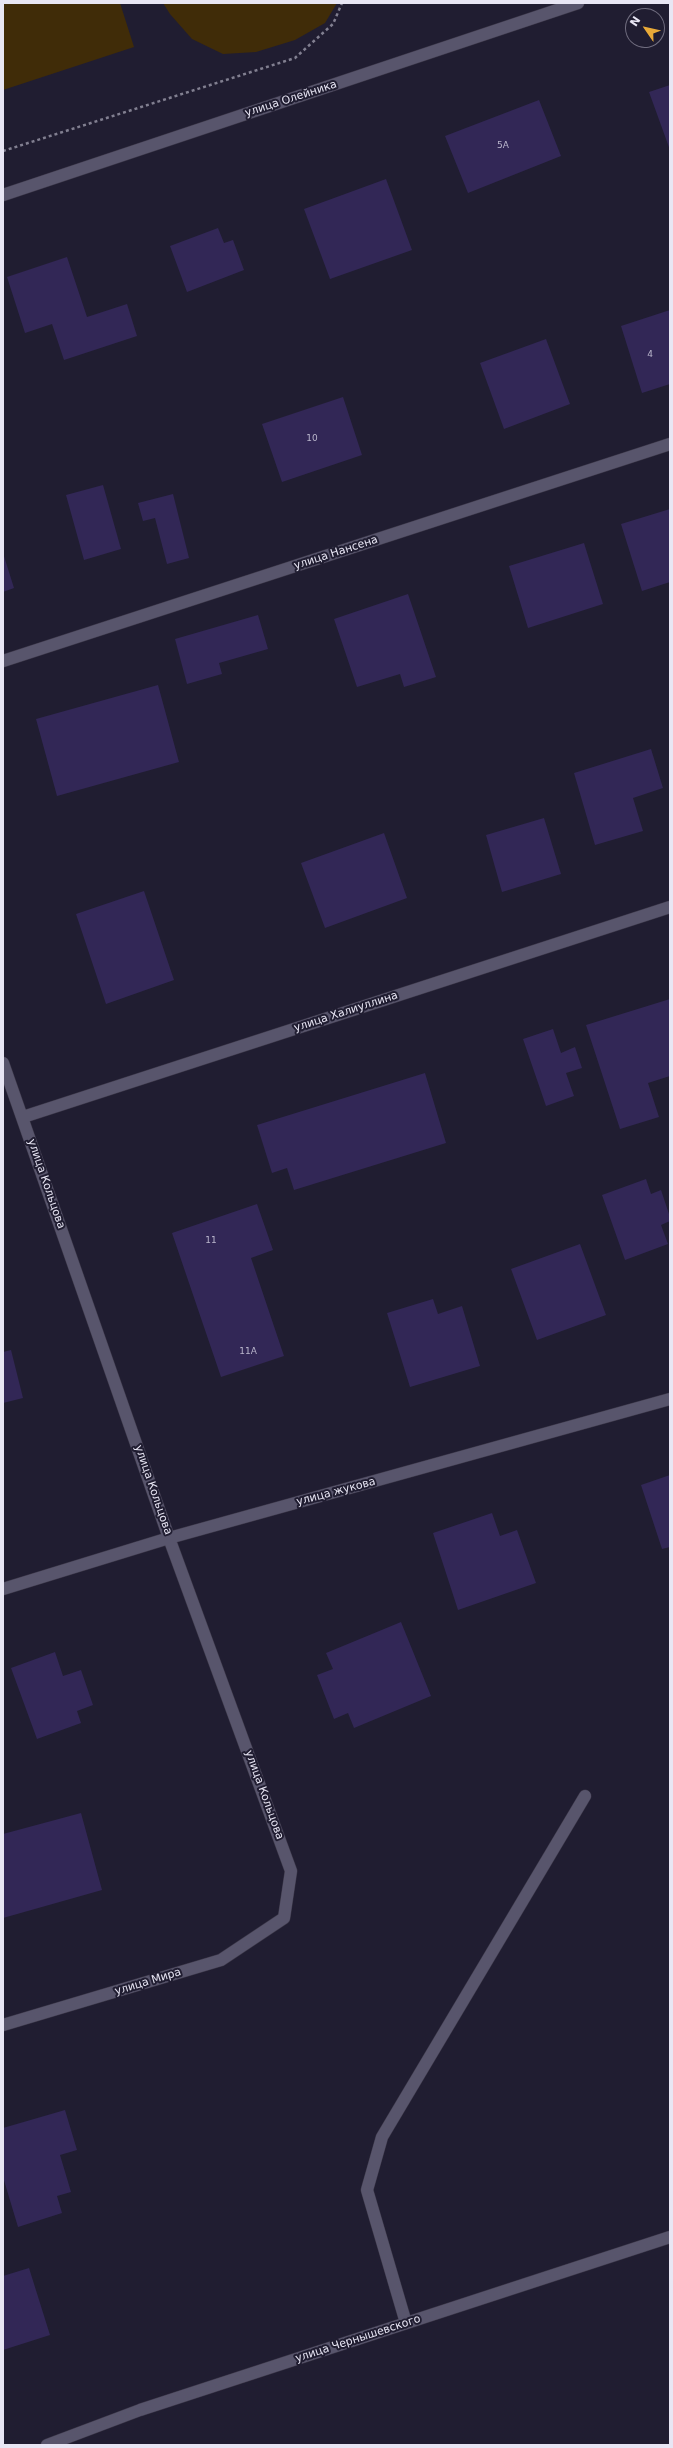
<!DOCTYPE html>
<meta charset="utf-8">
<style>
body{margin:0}
#map{position:relative;width:673px;height:2448px;overflow:hidden;background:#201d31;font-family:"DejaVu Sans",sans-serif}
canvas{display:block}
.frame{position:absolute;inset:0;border:4px solid #e8e6f4;pointer-events:none}
.north{position:absolute;left:625px;top:8px;width:40px;height:40px;box-sizing:border-box;background:#201d31;border:1px solid #706d7f;border-radius:50%;rotate:304deg;font-size:11px;font-weight:700;line-height:16px;text-align:center;color:#e8e6f4}
.north::after{content:'';display:block;margin:auto;width:14px;height:18px;background:#e9aa38;clip-path:polygon(50% 0,100% 100%,50% 72%,0 100%)}
</style>
<div id="map">
<canvas width="673" height="2448"></canvas>
<div class="frame"></div>
<div class="north">N</div>
</div>
<script>
const context = document.querySelector('canvas').getContext('2d');
context.lineJoin = 'round';
function paint(path, color) { context.fillStyle = color; context.fill(path, 'evenodd'); }
const shape = rows => new Path2D(rows.map(r => 'M' + r).join(''));
function trace(path, color, width, dash) { context.strokeStyle = color; context.lineWidth = width; context.lineCap = dash ? 'butt' : 'round'; context.setLineDash(dash || []); context.stroke(path); }
function write(font, color, halo, rows, align = 'center') {
  context.font = font + ' "DejaVu Sans",sans-serif'; context.lineWidth = 4; context.setLineDash([]); context.textBaseline = 'middle'; context.strokeStyle = halo; context.fillStyle = color; for (const [text, x, y, turn = 0] of rows) {
    context.save(); context.translate(x, y); context.rotate((+turn || 0) * Math.PI / 180); context.textAlign = isNaN(turn) ? turn : align; if (halo) context.strokeText(text, 0, 0); context.fillText(text, 0, 0); context.restore();
  }
}
paint(shape([
 [3,3,120,3,134,47,3,90],
 [163,3,337,3,325,23,295,40,256,52,223,54,192,39,170,14]
]), '#402c08');
paint(shape([
 [670,85,670,150,649,92],
 [539,100,561,156,468,193,445,136],
 [386,179,412,250,330,279,304,209],
 [218,228,224,243,233,240,244,270,187,292,170,246],
 [67,257,87,317,127,304,137,336,64,360,52,324,25,333,7,277],
 [670,310,670,384,642,393,621,326],
 [546,339,570,404,504,429,480,363],
 [343,397,362,455,282,482,262,424],
 [103,485,121,549,84,560,66,495],
 [173,494,189,558,167,564,155,518,143,521,138,503],
 [670,509,670,582,642,591,621,524],
 [584,543,603,604,528,628,509,566],
 [3,553,14,588,3,592],
 [408,594,436,677,404,687,400,674,357,687,334,619],
 [258,615,268,649,219,663,222,674,187,684,175,639],
 [158,685,179,762,57,796,36,719],
 [651,749,663,788,633,798,643,831,595,845,574,773],
 [544,818,561,874,502,892,486,835],
 [384,833,407,898,325,928,301,863],
 [144,891,174,980,106,1004,76,914],
 [670,999,670,1076,648,1083,659,1117,620,1129,586,1025],
 [553,1029,561,1053,575,1047,582,1068,566,1073,574,1096,546,1106,523,1039],
 [425,1073,446,1143,294,1190,287,1168,272,1173,257,1125],
 [646,1179,651,1194,661,1190,670,1217,670,1221,661,1225,668,1244,625,1260,602,1195],
 [257,1204,273,1250,251,1258,284,1356,221,1377,172,1233],
 [580,1244,606,1315,537,1340,511,1269],
 [433,1299,438,1314,462,1306,480,1366,410,1387,387,1313],
 [11,1350,23,1398,3,1403,3,1352],
 [670,1475,670,1547,662,1549,641,1485],
 [492,1513,500,1536,517,1530,536,1583,458,1610,433,1533],
 [401,1622,431,1696,354,1728,348,1713,334,1719,317,1675,333,1669,326,1653],
 [55,1652,63,1676,81,1670,93,1705,77,1711,81,1723,37,1739,11,1668],
 [81,1813,102,1890,3,1918,3,1834],
 [65,2110,77,2150,60,2155,71,2192,57,2196,62,2213,18,2227,3,2177,3,2128],
 [29,2268,50,2335,3,2350,3,2276]
]), '#322756');
const lane = shape([
 [406,2323,367,2190,382,2137,585,1796]
]);
const street = shape([
 [3,195,578,3],
 [3,661,670,444],
 [3,1063,169,1538,291,1871,284,1918,221,1960,3,2025],
 [23,1117,670,907],
 [3,1589,169,1538,670,1399],
 [47,2445,140,2410,670,2237]
]);
trace(lane, '#3b3748', 13);
trace(street, '#3b3748', 13);
trace(shape([
 [3,151,295,58,333,24,342,3]
]), '#817f90', 2.5, [3, 3]);
trace(lane, '#58556c', 12);
trace(street, '#58556c', 12);
write('9px', '#bab6cc', null, [
 ["5А",503,146],
 ["4",650,355],
 ["10",312,439],
 ["11",211,1241],
 ["11А",248,1352]
]);
write('11px', '#e8e6f4', '#201d31', [
 ["улица Олейника",291,99,-18],
 ["улица Нансена",336,553,-18],
 ["улица Халиуллина",346,1012,-18],
 ["улица Кольцова",46,1184,71],
 ["улица Кольцова",153,1490,71],
 ["улица жукова",336,1492,-15],
 ["улица Кольцова",264,1795,70],
 ["улица Мира",148,1982,-17],
 ["улица Чернышевского",358,2339,-18]
]);
</script>
